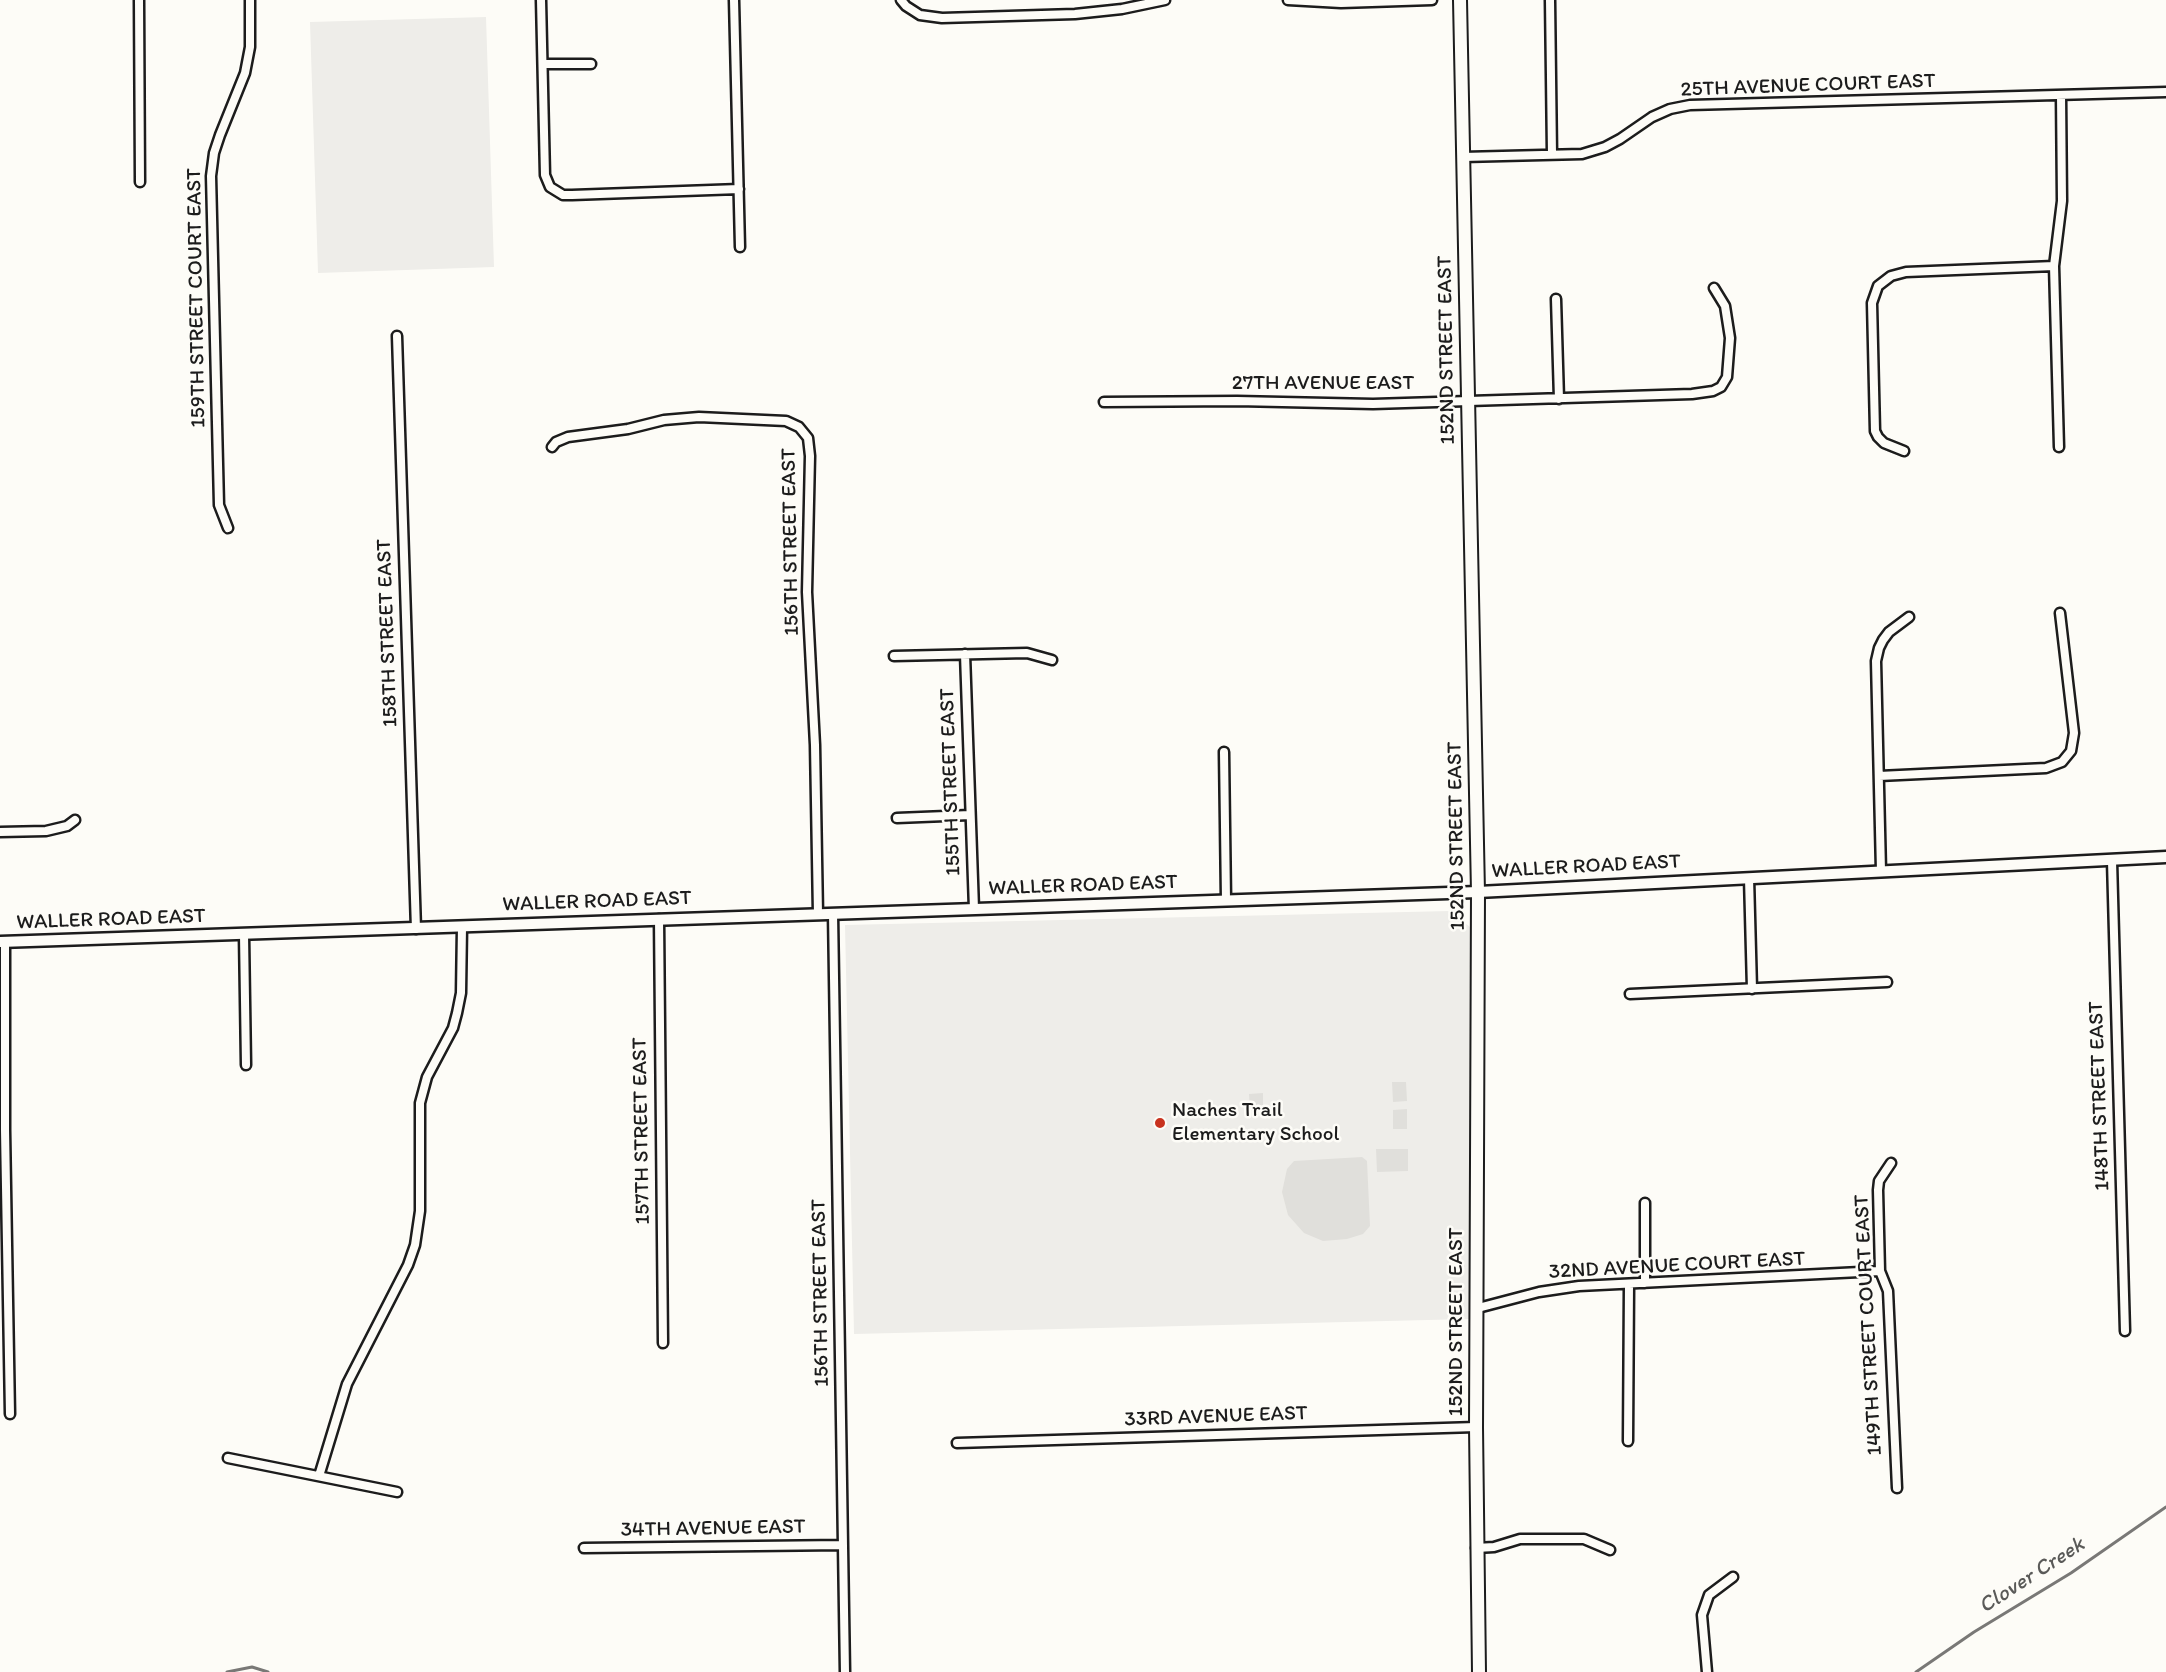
<!DOCTYPE html>
<style>
body{margin:0}
canvas{display:block;background:#fdfcf7}
</style>
<canvas width="2166" height="1672"></canvas>
<script>
const context = document.querySelector('canvas').getContext('2d');
context.lineJoin = 'round';
function paint(path, color) { context.fillStyle = color; context.fill(path, 'evenodd'); }
const shape = rows => new Path2D(rows.map(r => 'M' + r).join(''));
function trace(path, color, width, dash) { context.strokeStyle = color; context.lineWidth = width; context.lineCap = dash ? 'butt' : 'round'; context.setLineDash(dash || []); context.stroke(path); }
function write(font, color, halo, rows, align = 'center') {
  context.font = font + ' Itim,sans-serif'; context.lineWidth = 5; context.setLineDash([]); context.textBaseline = 'middle'; context.strokeStyle = halo; context.fillStyle = color; for (const [text, x, y, turn = 0] of rows) {
    context.save(); context.translate(x, y); context.rotate((+turn || 0) * Math.PI / 180); context.textAlign = isNaN(turn) ? turn : align; if (halo) context.strokeText(text, 0, 0); context.fillText(text, 0, 0); context.restore();
  }
}
paint(shape([
 [486,17,494,267,318,273,310,22],
 [1450,911,1470,927,1469,1319,854,1334,845,925]
]), '#eeede9');
paint(shape([
 [1392,1082,1406,1082,1407,1101,1393,1102],
 [1263,1093,1263,1110,1250,1111,1249,1094],
 [1407,1109,1407,1129,1393,1129,1393,1110],
 [1376,1149,1408,1149,1408,1171,1377,1172],
 [1362,1157,1367,1161,1370,1226,1363,1234,1347,1239,1323,1241,1304,1233,1288,1215,1282,1192,1287,1169,1294,1161]
]), '#e0dfdb');
trace(shape([
 [227,1672,252,1667,268,1672],
 [1916,1672,1974,1632,2071,1573,2166,1507]
]), '#797876', 3);
const minor = shape([
 [139,0,140,182],
 [541,0,545,175,550,187,563,195,572,195,739,189],
 [734,0,740,247],
 [901,0,906,6,920,15,942,18,1075,14,1122,9,1165,0],
 [1288,0,1341,3,1432,0],
 [1550,0,1552,154],
 [543,64,591,64],
 [1463,157,1582,154,1605,147,1620,139,1652,117,1670,109,1690,105,2166,92],
 [1556,299,1559,399],
 [397,336,416,929],
 [1104,402,1237,401,1373,404,1692,394,1713,391,1721,387,1727,377,1730,338,1725,306,1714,288],
 [552,447,556,442,568,437,628,429,664,420,699,417,786,421,799,427,808,438,810,456,807,592,815,745,818,914],
 [2059,447,2054,266,2062,201,2061,95],
 [1904,451,1884,443,1878,437,1875,431,1872,303,1878,286,1891,276,1906,272,2054,266],
 [228,528,219,505,211,176,214,153,220,135,245,73,250,47,250,0],
 [965,654,974,909],
 [894,656,1027,653,1052,660],
 [1224,752,1226,900],
 [1879,776,2046,768,2062,762,2071,751,2074,733,2060,613],
 [897,818,970,815],
 [0,832,46,831,67,826,75,820],
 [2112,861,2125,1331],
 [1881,871,1876,661,1879,648,1883,640,1889,632,1909,617],
 [1749,878,1752,989],
 [833,914,845,1672],
 [659,919,663,1343],
 [244,935,246,1065],
 [5,942,5,1130,10,1414],
 [1630,994,1887,982],
 [1891,1163,1879,1181,1878,1190,1880,1271,1888,1291,1897,1488],
 [1645,1203,1645,1283],
 [1478,1308,1539,1292,1579,1286,1880,1271],
 [1628,1441,1629,1285],
 [957,1443,1476,1427],
 [228,1458,397,1492],
 [319,1476,347,1384,408,1265,415,1245,420,1211,420,1103,427,1077,453,1028,457,1013,461,993,462,927],
 [584,1548,843,1545],
 [1476,1548,1494,1547,1520,1539,1584,1539,1610,1550],
 [1707,1672,1702,1615,1709,1595,1733,1577]
]);
const tertiary = shape([
 [0,942,1478,892,2166,857]
]);
const secondary = shape([
 [1460,0,1478,892,1476,1427,1479,1672]
]);
trace(minor, '#1c1c1c', 13);
trace(tertiary, '#1c1c1c', 15);
trace(secondary, '#1c1c1c', 16);
trace(minor, '#fdfcf7', 8);
trace(tertiary, '#fdfcf7', 10);
trace(secondary, '#fdfcf7', 12);
for (const [x, y, r, color] of [
 [1160,1123,6,"#c8321e"]
]) { const dot = new Path2D(); dot.arc(x, y, r, 0, 2 * Math.PI); context.fillStyle = color; context.fill(dot); trace(dot, '#fdfcf7', 2); }
write('21px', '#1c1c1c', '#fdfcf7', [
 ["25TH AVENUE COURT EAST",1808,86,-2],
 ["159TH STREET COURT EAST",197,298,-91],
 ["152ND STREET EAST",1447,350,-91],
 ["27TH AVENUE EAST",1323,384],
 ["156TH STREET EAST",791,542,-91],
 ["158TH STREET EAST",388,633,-92],
 ["155TH STREET EAST",951,782,-92],
 ["152ND STREET EAST",1457,836,-91],
 ["WALLER ROAD EAST",1586,867,-3],
 ["WALLER ROAD EAST",1083,886,-2],
 ["WALLER ROAD EAST",597,902,-2],
 ["WALLER ROAD EAST",111,920,-2],
 ["148TH STREET EAST",2100,1096,-92],
 ["157TH STREET EAST",642,1131,-91],
 ["32ND AVENUE COURT EAST",1677,1266,-3],
 ["156TH STREET EAST",821,1293,-91],
 ["152ND STREET EAST",1457,1322,-90],
 ["149TH STREET COURT EAST",1869,1325,-93],
 ["33RD AVENUE EAST",1216,1417,-2],
 ["34TH AVENUE EAST",713,1529,-1]
]);
write('21px', '#1c1c1c', '#fdfcf7', [
 ["Naches Trail",1172,1111],
 ["Elementary School",1172,1135]
], 'left');
write('italic 22px', '#5a5a58', '#fdfcf7', [
 ["Clover Creek",2032,1576,-33]
]);
</script>
